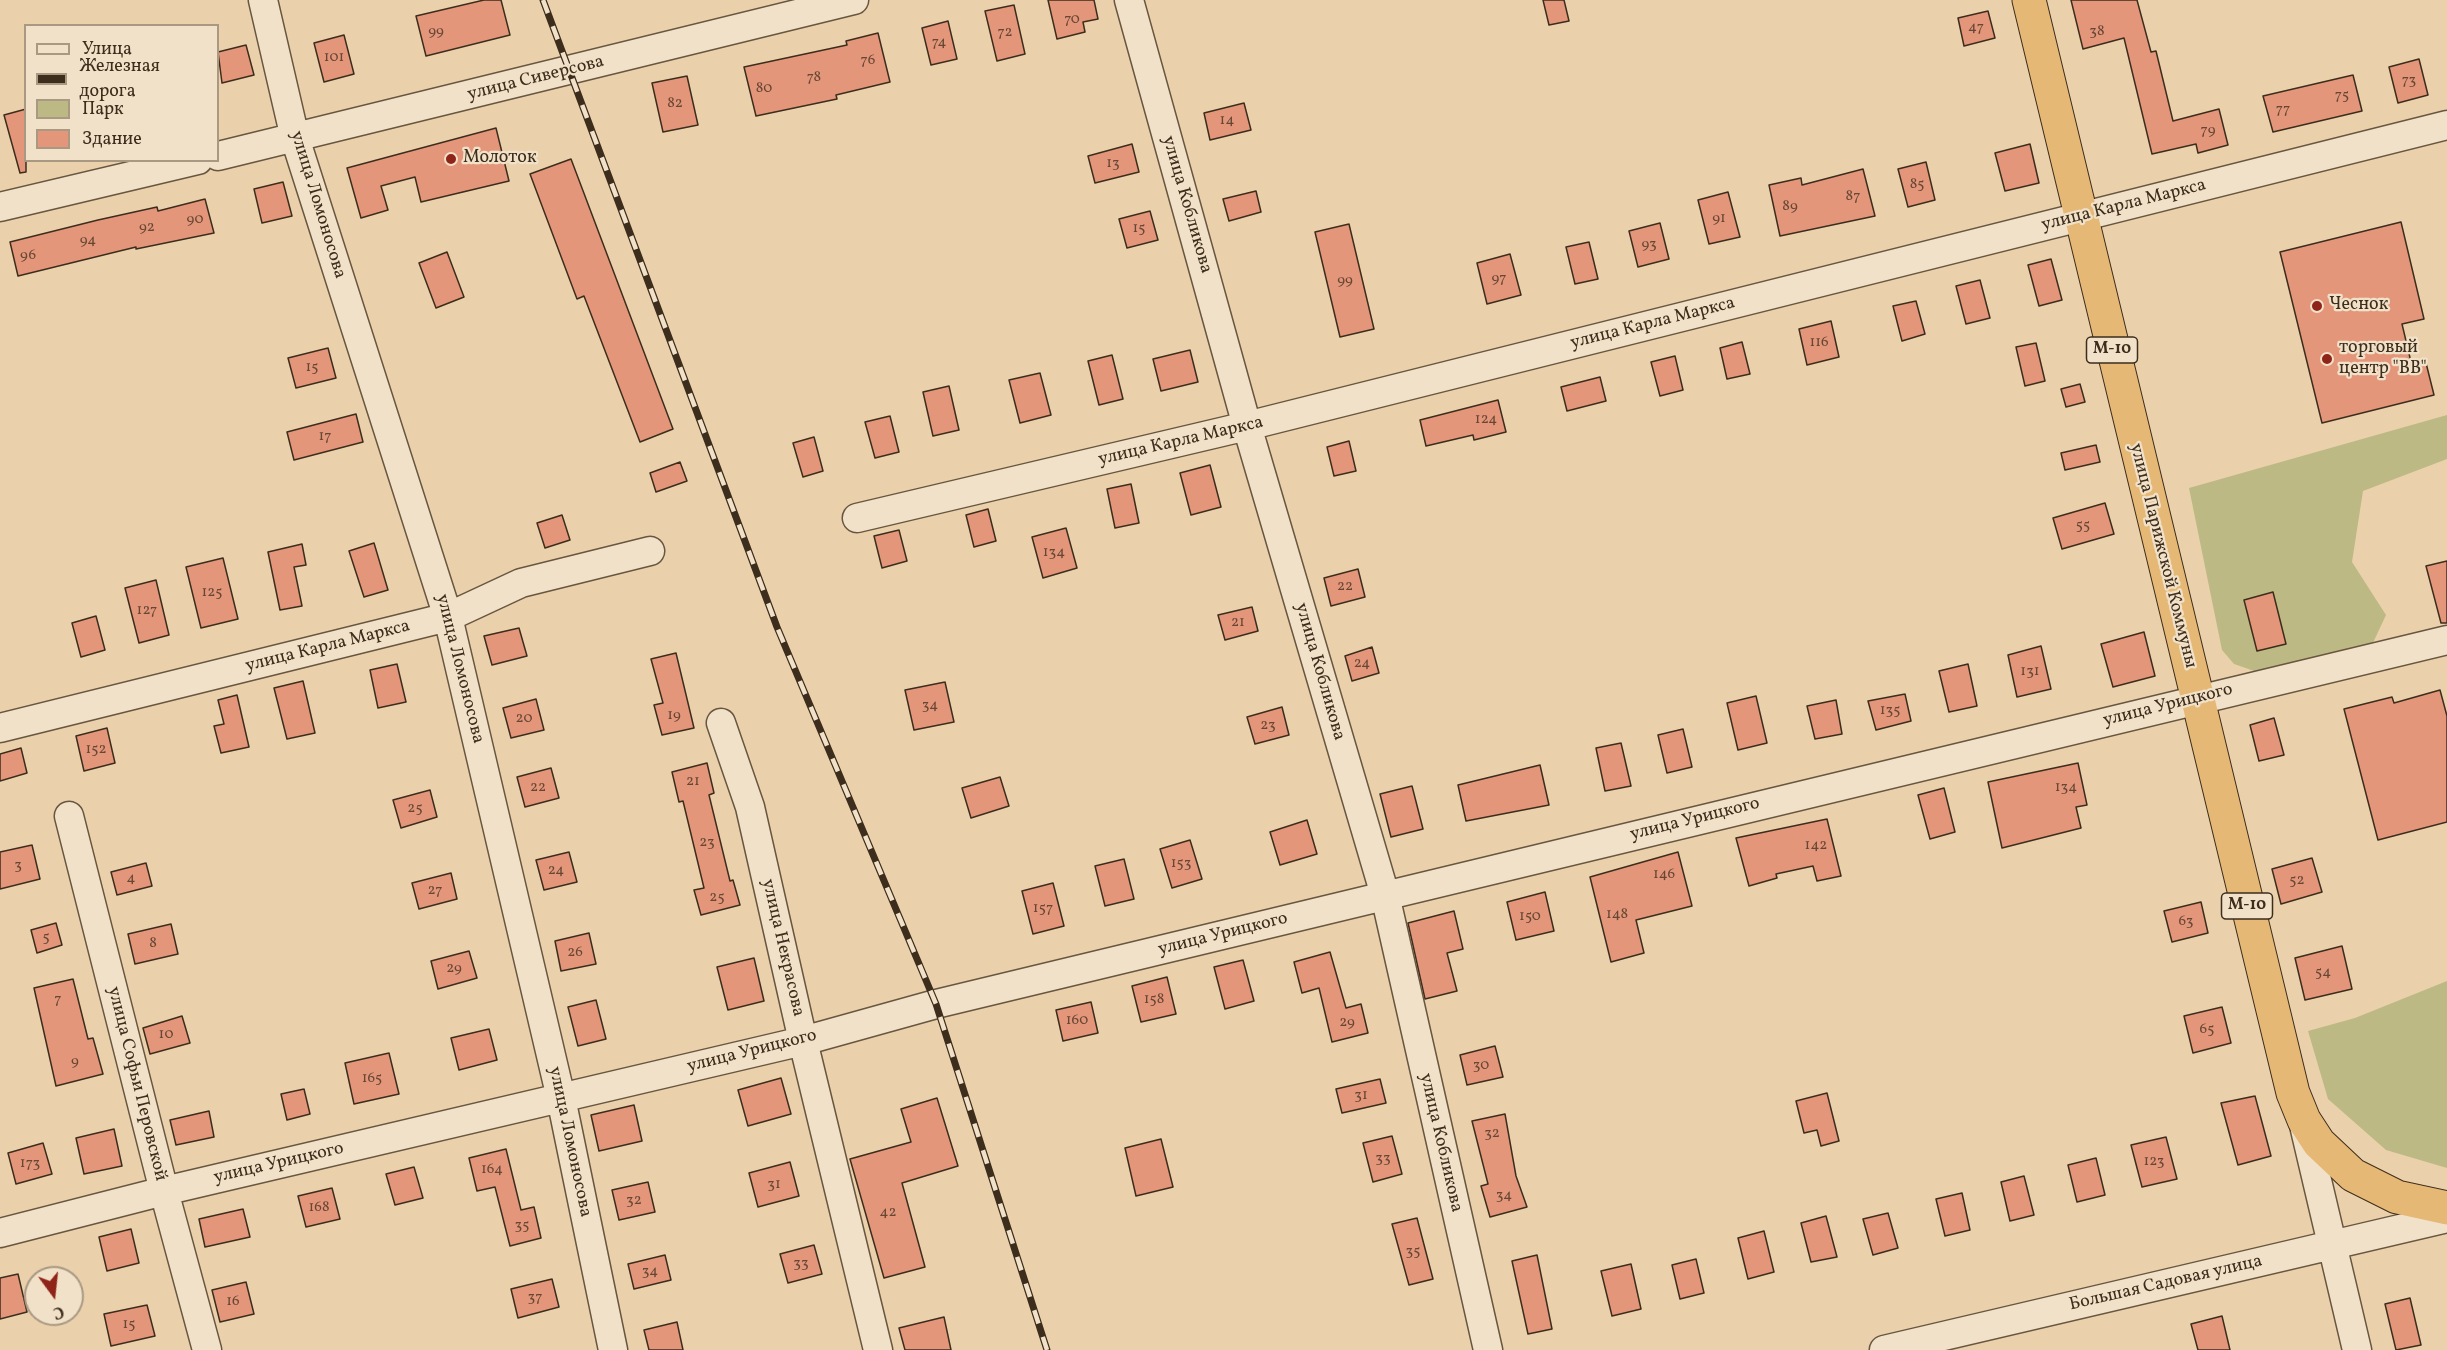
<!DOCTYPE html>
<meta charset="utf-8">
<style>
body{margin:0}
#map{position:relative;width:2447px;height:1350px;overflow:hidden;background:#ead1ab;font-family:Vollkorn,serif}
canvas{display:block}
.legend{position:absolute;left:24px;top:24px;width:195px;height:138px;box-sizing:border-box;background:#f1e1c8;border:2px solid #a99983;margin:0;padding:8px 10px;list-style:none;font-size:18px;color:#3d2d1c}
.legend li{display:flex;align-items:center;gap:12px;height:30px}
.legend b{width:30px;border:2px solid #a99983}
.north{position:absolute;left:24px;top:1266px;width:60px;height:60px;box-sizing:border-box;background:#f1e1c8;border:2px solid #a99983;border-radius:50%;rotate:165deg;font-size:16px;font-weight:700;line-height:24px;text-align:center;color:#3d2d1c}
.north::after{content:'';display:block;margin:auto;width:21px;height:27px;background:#8f2418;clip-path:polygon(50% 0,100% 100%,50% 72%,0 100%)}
</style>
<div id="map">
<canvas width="2447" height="1350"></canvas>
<ul class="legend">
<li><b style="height:8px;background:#f1e1c8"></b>Улица</li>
<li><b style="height:8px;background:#3d2d1c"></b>Железная дорога</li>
<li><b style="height:16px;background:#bdb984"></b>Парк</li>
<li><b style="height:16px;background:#e4967b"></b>Здание</li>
</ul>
<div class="north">С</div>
</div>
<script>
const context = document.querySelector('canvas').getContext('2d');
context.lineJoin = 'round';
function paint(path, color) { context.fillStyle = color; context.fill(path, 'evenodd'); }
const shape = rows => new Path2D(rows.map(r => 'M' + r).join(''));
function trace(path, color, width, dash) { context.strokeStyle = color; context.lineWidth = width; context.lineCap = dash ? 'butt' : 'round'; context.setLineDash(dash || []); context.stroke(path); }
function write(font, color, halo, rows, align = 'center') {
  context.font = font + ' Vollkorn,serif'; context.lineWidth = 4.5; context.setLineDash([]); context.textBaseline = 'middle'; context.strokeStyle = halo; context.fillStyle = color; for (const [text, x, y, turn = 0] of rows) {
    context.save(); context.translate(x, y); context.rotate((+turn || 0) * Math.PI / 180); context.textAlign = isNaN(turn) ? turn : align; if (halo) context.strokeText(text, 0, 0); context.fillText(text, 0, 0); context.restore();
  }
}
paint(shape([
 [2447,415,2447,459,2363,491,2352,562,2386,615,2371,647,2260,673,2234,664,2222,650,2189,488],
 [2447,981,2447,1168,2386,1150,2328,1099,2308,1031,2355,1018]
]), '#bdb984');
const building = shape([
 [484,0,501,0,510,35,426,56,416,16,484,0],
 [1048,0,1094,0,1098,19,1083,22,1085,32,1057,39,1048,0],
 [1543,0,1564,0,1569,21,1549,25,1543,0],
 [2071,0,2137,0,2151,52,2156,51,2173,121,2219,109,2228,145,2198,153,2196,144,2152,154,2124,38,2083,49,2071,0],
 [1014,5,1025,54,997,61,985,11,1014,5],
 [1988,11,1995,38,1964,46,1958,18,1988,11],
 [948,21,957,59,931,65,922,28,948,21],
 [878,33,890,82,836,95,837,99,756,116,744,67,847,45,846,41,878,33],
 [344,35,354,74,324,82,314,43,344,35],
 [246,45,254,75,222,83,218,52,246,45],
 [2419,59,2428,95,2398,103,2389,67,2419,59],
 [2353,75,2362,111,2273,132,2263,96,2353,75],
 [687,76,698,125,663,132,652,83,687,76],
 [1244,103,1251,130,1210,140,1204,113,1244,103],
 [26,109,26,172,20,173,4,115,26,109],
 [496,128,509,181,421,202,415,177,381,186,388,210,361,218,347,168,496,128],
 [1132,144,1139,172,1095,183,1088,156,1132,144],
 [2030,144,2039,183,2005,191,1995,153,2030,144],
 [571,159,673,429,640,442,584,296,577,299,530,174,571,159],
 [1926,162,1935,200,1908,207,1898,169,1926,162],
 [1863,169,1875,216,1780,236,1769,185,1801,178,1802,185,1863,169],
 [283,182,292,216,262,223,254,189,283,182],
 [1256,191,1261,212,1229,221,1223,199,1256,191],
 [1728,192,1740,237,1709,244,1698,200,1728,192],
 [205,199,214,233,136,249,136,247,18,276,10,242,98,220,157,207,158,211,205,199],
 [1150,211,1158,240,1127,248,1119,219,1150,211],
 [2401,222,2424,319,2402,324,2411,362,2425,359,2434,395,2322,423,2280,252,2401,222],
 [1660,223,1669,259,1638,267,1629,231,1660,223],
 [1349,224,1374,329,1340,337,1315,232,1349,224],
 [1589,242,1598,279,1575,284,1566,247,1589,242],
 [447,252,464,297,436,308,419,263,447,252],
 [1510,254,1521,295,1487,304,1477,263,1510,254],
 [2051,259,2062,300,2039,306,2028,265,2051,259],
 [1980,280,1990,318,1966,324,1956,286,1980,280],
 [1916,301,1925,334,1902,341,1893,306,1916,301],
 [1831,321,1839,357,1807,365,1799,329,1831,321],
 [1742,342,1750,374,1727,379,1720,348,1742,342],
 [2036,343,2045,381,2025,386,2016,347,2036,343],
 [328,348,336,378,296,388,288,358,328,348],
 [1190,350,1198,382,1161,391,1153,359,1190,350],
 [1112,355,1123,399,1099,405,1088,361,1112,355],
 [1675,356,1683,390,1660,396,1651,362,1675,356],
 [1040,373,1051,415,1020,423,1009,380,1040,373],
 [1600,377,1606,401,1567,411,1561,387,1600,377],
 [2080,384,2085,402,2066,407,2061,389,2080,384],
 [949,386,959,430,933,436,923,392,949,386],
 [1498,400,1506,432,1474,440,1473,435,1426,446,1420,420,1498,400],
 [356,414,363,442,294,460,287,432,356,414],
 [890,416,899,452,875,458,865,422,890,416],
 [814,437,823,471,803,477,793,443,814,437],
 [1349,441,1356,471,1334,476,1327,447,1349,441],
 [2096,445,2100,462,2065,470,2061,453,2096,445],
 [680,462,687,481,656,492,650,473,680,462],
 [1210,465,1221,507,1191,515,1180,473,1210,465],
 [1131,484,1139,523,1115,528,1107,489,1131,484],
 [2105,503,2114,534,2062,549,2053,518,2105,503],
 [988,509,996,541,974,547,966,515,988,509],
 [562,515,570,540,545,548,537,523,562,515],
 [1066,528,1077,568,1043,578,1032,537,1066,528],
 [899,530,907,561,882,568,874,536,899,530],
 [374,543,388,590,364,597,349,551,374,543],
 [302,544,306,565,294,567,302,606,280,610,268,552,302,544],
 [223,558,238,619,201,628,186,567,223,558],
 [2447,561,2447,623,2441,623,2426,566,2447,561],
 [1358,569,1365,597,1331,606,1324,578,1358,569],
 [156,580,169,635,139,643,125,588,156,580],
 [2273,592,2286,644,2257,651,2244,600,2273,592],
 [1252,607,1258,631,1225,640,1218,615,1252,607],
 [96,616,105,650,81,657,72,623,96,616],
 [519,628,527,656,492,665,484,636,519,628],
 [2144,632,2155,676,2113,687,2101,644,2144,632],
 [2041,646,2051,689,2017,697,2008,655,2041,646],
 [1372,647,1379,673,1352,681,1345,656,1372,647],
 [676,653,694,728,662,735,654,705,663,703,651,659,676,653],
 [397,664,406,702,378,708,370,670,397,664],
 [1968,664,1977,706,1949,712,1939,671,1968,664],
 [303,681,315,733,287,739,274,688,303,681],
 [945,682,954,722,914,730,905,690,945,682],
 [2440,690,2447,716,2447,822,2378,840,2344,709,2392,697,2394,703,2440,690],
 [1905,694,1911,721,1876,730,1868,701,1905,694],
 [237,695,249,747,221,753,214,726,224,724,218,700,237,695],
 [1756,696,1767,743,1738,750,1727,703,1756,696],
 [536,699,544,730,511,738,503,708,536,699],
 [1836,700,1842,734,1815,739,1807,706,1836,700],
 [1282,707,1289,735,1255,744,1247,717,1282,707],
 [2274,718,2284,755,2259,761,2250,725,2274,718],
 [107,728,115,763,84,771,76,736,107,728],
 [1683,729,1692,767,1667,773,1658,735,1683,729],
 [1621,743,1631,786,1605,791,1596,748,1621,743],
 [21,748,27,773,0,781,0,754,21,748],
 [707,763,714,793,709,795,730,881,733,880,740,905,701,915,694,890,704,888,683,801,679,802,672,772,707,763],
 [2078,763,2087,805,2076,807,2081,828,2002,848,1988,782,2078,763],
 [1540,765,1549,805,1466,821,1458,785,1540,765],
 [551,768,559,798,525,807,517,777,551,768],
 [1000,777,1009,806,971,818,962,788,1000,777],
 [1412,786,1423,829,1391,837,1380,794,1412,786],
 [1944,788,1955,832,1930,839,1918,795,1944,788],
 [430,790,437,817,401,828,393,800,430,790],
 [1827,819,1841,876,1817,881,1813,866,1776,874,1777,878,1749,886,1736,838,1827,819],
 [1307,820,1317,854,1280,865,1270,832,1307,820],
 [1190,840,1202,879,1172,888,1160,849,1190,840],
 [32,845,40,879,0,889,0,852,32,845],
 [569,852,577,882,544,890,536,860,569,852],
 [1678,852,1692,906,1636,920,1644,953,1611,962,1590,877,1678,852],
 [2312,858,2322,892,2281,904,2272,869,2312,858],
 [1124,859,1134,899,1105,906,1095,866,1124,859],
 [146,863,152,886,117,895,111,872,146,863],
 [451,873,457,899,419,909,412,883,451,873],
 [1053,883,1064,926,1033,934,1022,891,1053,883],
 [1545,892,1554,931,1516,940,1507,902,1545,892],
 [2201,902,2208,933,2172,942,2164,911,2201,902],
 [1454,911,1463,949,1447,953,1457,991,1425,999,1408,923,1454,911],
 [56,923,62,945,37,953,31,930,56,923],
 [171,924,178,954,135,964,128,934,171,924],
 [589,933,596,964,561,971,555,941,589,933],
 [2342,946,2352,989,2305,1000,2295,958,2342,946],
 [469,951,477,978,438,989,431,961,469,951],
 [1330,952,1346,1008,1361,1004,1368,1033,1332,1042,1319,988,1302,993,1294,962,1330,952],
 [754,958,764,1001,728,1010,717,967,754,958],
 [1243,960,1254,1001,1225,1009,1214,967,1243,960],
 [1167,977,1176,1014,1141,1022,1132,986,1167,977],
 [73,979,88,1039,93,1038,103,1074,56,1086,34,988,73,979],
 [596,1000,606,1039,578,1046,568,1007,596,1000],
 [1091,1002,1098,1033,1063,1041,1056,1010,1091,1002],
 [2222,1007,2231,1043,2193,1053,2184,1016,2222,1007],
 [182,1016,190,1043,150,1054,143,1028,182,1016],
 [489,1029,497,1060,459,1070,451,1038,489,1029],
 [1495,1046,1503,1077,1467,1085,1460,1055,1495,1046],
 [389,1053,399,1094,354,1104,345,1063,389,1053],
 [781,1078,791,1114,748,1126,738,1090,781,1078],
 [1380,1079,1386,1103,1342,1113,1336,1089,1380,1079],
 [304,1089,310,1114,287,1120,281,1094,304,1089],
 [1827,1093,1839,1141,1821,1146,1817,1130,1804,1133,1796,1101,1827,1093],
 [2255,1096,2271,1156,2238,1165,2221,1103,2255,1096],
 [937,1098,958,1166,902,1183,925,1267,884,1278,850,1159,911,1142,901,1109,937,1098],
 [634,1105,642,1141,599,1151,591,1115,634,1105],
 [209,1111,214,1137,176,1145,170,1120,209,1111],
 [1505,1114,1516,1176,1527,1207,1490,1217,1481,1186,1488,1184,1472,1121,1505,1114],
 [114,1129,122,1166,84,1174,76,1138,114,1129],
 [1392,1136,1402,1174,1373,1182,1363,1143,1392,1136],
 [2166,1137,2177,1179,2142,1187,2131,1145,2166,1137],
 [1161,1139,1173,1187,1136,1196,1125,1148,1161,1139],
 [43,1143,52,1174,16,1184,8,1153,43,1143],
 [506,1149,521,1210,534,1207,541,1238,510,1246,495,1187,477,1191,469,1158,506,1149],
 [2096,1158,2105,1195,2077,1202,2068,1165,2096,1158],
 [790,1162,799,1196,758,1207,749,1173,790,1162],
 [414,1167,423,1198,395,1205,386,1174,414,1167],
 [2024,1176,2034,1215,2010,1221,2001,1182,2024,1176],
 [648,1182,655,1212,619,1220,612,1190,648,1182],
 [332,1188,340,1219,306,1227,298,1196,332,1188],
 [1962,1193,1970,1230,1945,1236,1936,1199,1962,1193],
 [243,1209,250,1237,205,1247,199,1219,243,1209],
 [1888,1213,1898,1248,1873,1255,1863,1219,1888,1213],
 [1826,1216,1837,1257,1811,1262,1801,1223,1826,1216],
 [1417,1218,1433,1279,1409,1285,1392,1224,1417,1218],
 [131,1229,139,1263,107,1271,99,1237,131,1229],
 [1764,1231,1774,1272,1748,1279,1738,1238,1764,1231],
 [814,1245,822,1274,788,1283,780,1254,814,1245],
 [665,1255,671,1280,634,1289,628,1264,665,1255],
 [1537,1255,1552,1329,1528,1334,1512,1261,1537,1255],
 [1696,1259,1704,1293,1680,1299,1672,1265,1696,1259],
 [1631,1264,1641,1309,1612,1316,1601,1271,1631,1264],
 [18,1274,27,1312,0,1319,0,1278,18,1274],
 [552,1279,559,1307,518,1318,511,1289,552,1279],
 [246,1282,254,1314,220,1322,212,1290,246,1282],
 [2410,1298,2421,1345,2396,1350,2385,1304,2410,1298],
 [147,1305,155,1336,111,1346,104,1314,147,1305],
 [2222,1316,2230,1350,2198,1350,2191,1324,2222,1316],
 [944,1317,951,1350,905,1350,899,1328,944,1317],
 [677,1322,683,1350,649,1350,644,1330,677,1322]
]);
paint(building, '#e4967b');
trace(building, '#3d2d1c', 1.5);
const minor = shape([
 [263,0,295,138,448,617,561,1098,613,1350],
 [1129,0,1247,426,1385,895,1488,1350],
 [218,156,854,0],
 [0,207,198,160],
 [857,518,1247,426,2447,125],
 [721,723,750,807,803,1041,878,1350],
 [0,728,448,617,521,583,650,551],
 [69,816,164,1191,207,1350],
 [2303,1121,2357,1350],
 [0,1233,164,1191,803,1041,936,1004,2447,640],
 [1884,1350,2447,1218]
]);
const highway = shape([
 [2029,0,2293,1093,2304,1120,2319,1143,2353,1175,2397,1197,2447,1208]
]);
trace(minor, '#685640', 31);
trace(highway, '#3d2d1c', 35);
trace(minor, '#f1e1c8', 28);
trace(highway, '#e5b876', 33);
const rail = shape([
 [543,0,777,627,936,1004,1047,1350]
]);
trace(rail, '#3d2d1c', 7);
trace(rail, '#f1e1c8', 4.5, [14]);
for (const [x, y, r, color] of [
 [451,159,6,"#8f2418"],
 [2317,306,6,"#8f2418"],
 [2327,359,6,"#8f2418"]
]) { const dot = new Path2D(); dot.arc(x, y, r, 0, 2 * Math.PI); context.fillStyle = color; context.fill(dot); trace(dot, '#f1e1c8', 2); }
write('15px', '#674734', null, [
 ["70",1072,20],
 ["47",1976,28],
 ["99",436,32],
 ["38",2097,32],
 ["72",1005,33],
 ["74",939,43],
 ["101",334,58],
 ["76",868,61],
 ["78",814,78],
 ["73",2409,81],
 ["80",764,89],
 ["75",2342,96],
 ["82",675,104],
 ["77",2283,110],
 ["14",1227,121],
 ["79",2208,131],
 ["13",1113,164],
 ["85",1917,185],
 ["87",1853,197],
 ["89",1790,207],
 ["91",1719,219],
 ["90",195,220],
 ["92",147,228],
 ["15",1139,229],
 ["94",88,241],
 ["93",1649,245],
 ["96",28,256],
 ["97",1499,279],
 ["99",1345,281],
 ["116",1819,343],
 ["15",312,368],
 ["124",1486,420],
 ["17",325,437],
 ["55",2083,526],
 ["134",1054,553],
 ["22",1345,587],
 ["125",212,593],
 ["127",147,611],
 ["21",1238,623],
 ["24",1362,664],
 ["131",2030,672],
 ["34",930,706],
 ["135",1890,711],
 ["19",674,716],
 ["20",524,719],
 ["23",1268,726],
 ["152",96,750],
 ["21",693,782],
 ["22",538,788],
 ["134",2066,788],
 ["25",415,809],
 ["23",707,843],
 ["142",1816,846],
 ["153",1181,864],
 ["3",18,866],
 ["24",556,871],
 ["146",1664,875],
 ["4",131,879],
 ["52",2297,881],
 ["27",435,891],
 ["25",717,898],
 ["157",1043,909],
 ["148",1617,915],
 ["150",1530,917],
 ["63",2186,922],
 ["5",46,938],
 ["8",153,944],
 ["26",575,953],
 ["29",454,969],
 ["54",2323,973],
 ["7",58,1000],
 ["158",1154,1000],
 ["160",1077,1021],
 ["29",1347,1023],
 ["65",2207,1030],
 ["10",166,1035],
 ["9",75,1062],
 ["30",1481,1066],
 ["165",372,1079],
 ["31",1361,1096],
 ["32",1492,1134],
 ["33",1383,1159],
 ["123",2154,1162],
 ["173",30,1164],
 ["164",492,1170],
 ["31",774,1185],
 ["34",1504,1196],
 ["32",634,1201],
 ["168",319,1208],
 ["42",888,1213],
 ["35",522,1226],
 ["35",1413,1252],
 ["33",801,1264],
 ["34",650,1272],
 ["37",535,1298],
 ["16",233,1302],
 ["15",129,1325]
]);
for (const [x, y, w] of [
 [2112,350,51],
 [2247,906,51]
]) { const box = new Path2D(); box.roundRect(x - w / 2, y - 13, w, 26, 4.5); context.fillStyle = '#f1e1c8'; context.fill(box); trace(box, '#3d2d1c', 1.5); }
write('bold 16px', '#3d2d1c', null, [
 ["М-10",2112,350],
 ["М-10",2247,906]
]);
write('18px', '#3d2d1c', '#f1e1c8', [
 ["улица Сиверсова",536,79,-14],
 ["улица Ломоносова",317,205,73],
 ["улица Кобликова",1186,205,74],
 ["улица Карла Маркса",2124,206,-14],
 ["улица Карла Маркса",1653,324,-14],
 ["улица Карла Маркса",1181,442,-13],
 ["улица Парижской Коммуны",2162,556,76],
 ["улица Карла Маркса",328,647,-14],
 ["улица Ломоносова",459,669,76],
 ["улица Кобликова",1319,672,74],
 ["улица Урицкого",2168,706,-14],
 ["улица Урицкого",1695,820,-14],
 ["улица Урицкого",1223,935,-14],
 ["улица Некрасова",782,948,77],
 ["улица Урицкого",752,1052,-14],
 ["улица Софьи Перовской",136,1084,76],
 ["улица Ломоносова",569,1142,78],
 ["улица Кобликова",1440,1143,77],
 ["улица Урицкого",279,1164,-13],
 ["Большая Садовая улица",2166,1284,-13]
]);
write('18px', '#3d2d1c', '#f1e1c8', [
 ["Молоток",463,159],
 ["Чеснок",2329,306],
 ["торговый",2339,349],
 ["центр \"ВВ\"",2339,370]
], 'left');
</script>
